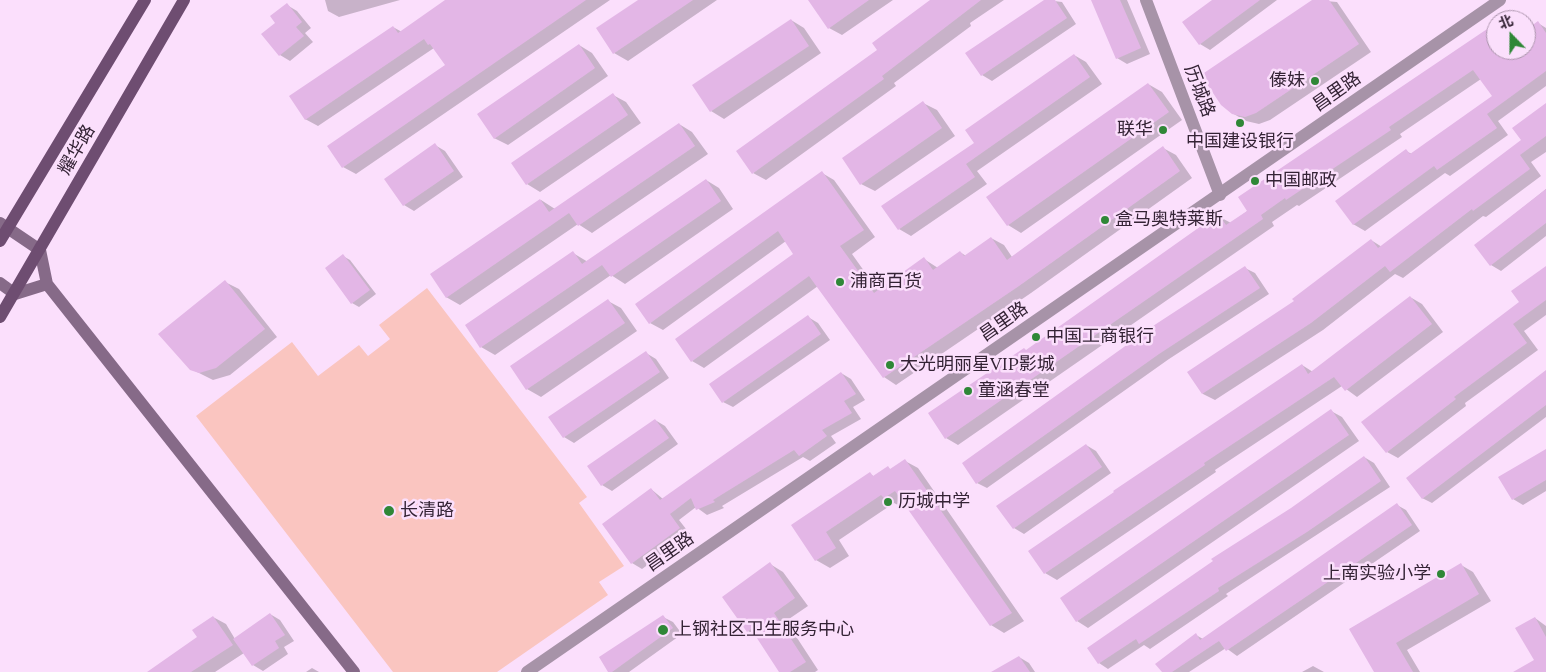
<!DOCTYPE html>
<meta charset="utf-8">
<style>
body{margin:0}
#map{position:relative;width:1546px;height:672px;overflow:hidden;background:#fbdffc;font-family:Lora,"Noto Sans SC",serif}
canvas{display:block}
.north{position:absolute;left:1486px;top:10px;width:50px;height:50px;box-sizing:border-box;background:#fbdffc;border:1px solid #ab94ac;border-radius:50%;rotate:338deg;font-size:14px;font-weight:700;line-height:20px;text-align:center;color:#342335}
.north::after{content:'';display:block;margin:auto;width:18px;height:22px;background:#2f8737;clip-path:polygon(50% 0,100% 100%,50% 72%,0 100%)}
</style>
<div id="map">
<canvas width="1546" height="672"></canvas>
<div class="north">北</div>
</div>
<script>
const context = document.querySelector('canvas').getContext('2d');
context.lineJoin = 'round';
function paint(path, color) { context.fillStyle = color; context.fill(path, 'evenodd'); }
const shape = rows => new Path2D(rows.map(r => 'M' + r).join(''));
function trace(path, color, width, dash) { context.strokeStyle = color; context.lineWidth = width; context.lineCap = dash ? 'butt' : 'round'; context.setLineDash(dash || []); context.stroke(path); }
function write(font, color, halo, rows, align = 'center') {
  context.font = font + ' Lora,"Noto Sans SC",serif'; context.lineWidth = 5; context.setLineDash([]); context.textBaseline = 'middle'; context.strokeStyle = halo; context.fillStyle = color; for (const [text, x, y, turn = 0] of rows) {
    context.save(); context.translate(x, y); context.rotate((+turn || 0) * Math.PI / 180); context.textAlign = isNaN(turn) ? turn : align; if (halo) context.strokeText(text, 0, 0); context.fillText(text, 0, 0); context.restore();
  }
}
paint(shape([
 [427,288,587,497,579,503,624,566,599,582,608,595,497,672,393,672,196,416,292,342,318,376,359,345,368,356,390,339,379,325]
]), '#fac5c0');
paint(shape([
 [325,0,400,0,339,17,328,11],
 [447,0,610,0,356,174,343,167,447,65,434,48,318,126,305,119,393,27,402,32],
 [640,0,717,0,628,61,614,53],
 [818,0,893,0,842,35,829,28],
 [932,0,1004,0,970,23,971,26,894,83,896,86,766,180,753,173],
 [1046,0,1062,2,1076,24,992,81,982,75],
 [1092,0,1127,0,1150,54,1127,64,1117,58],
 [1214,0,1277,0,1210,50,1200,44],
 [1314,0,1337,2,1371,52,1270,120,1259,124,1246,121,1232,113],
 [287,5,297,11,311,28,305,33,313,42,290,61,280,55,263,34,277,23],
 [791,20,804,28,821,53,724,119,711,111],
 [1538,23,1546,28,1546,86,1498,121,1508,135,1450,176,1445,173,1365,231,1353,224,1406,151,1412,154,1494,96,1481,79,1400,134,1402,137,1299,206,1297,205,1272,222,1274,226,958,445,946,438,1027,351,1218,216,1231,223,1496,28,1496,50,1526,50,1526,31],
 [579,45,592,53,608,76,508,145,494,138],
 [1074,55,1086,62,1102,84,977,171,987,184,911,236,899,229,976,143],
 [1148,84,1162,92,1182,120,1021,233,1008,225,988,197],
 [613,95,626,102,641,123,540,192,527,184],
 [923,103,937,110,955,136,875,191,861,184],
 [1546,105,1546,152,1531,162,1541,176,1486,217,1483,216,1403,278,1395,274,1323,330,1215,400,1203,394,1189,372,1296,302,1371,240,1382,247,1523,140],
 [679,124,692,132,708,154,592,233,578,224,460,305,446,297,541,200,555,209],
 [435,145,445,151,463,177,414,211,404,205],
 [1163,148,1176,155,1192,178,1031,293,896,385,884,377,818,286,704,368,692,361,795,254,786,241,663,330,650,323,822,173,834,180,875,237,852,254,879,292,924,259,938,268,960,252,966,256,991,238,1004,245,1012,257],
 [706,180,719,188,733,209,625,284,611,275,495,355,481,347,573,253,588,262],
 [1546,189,1546,236,1501,271,1491,265,1476,245],
 [343,256,350,260,376,294,359,307,352,303],
 [1546,267,1546,315,1524,331,1538,350,1465,403,1466,406,1398,458,1387,452,1521,302],
 [1245,268,1255,273,1269,294,1169,359,987,488,977,483],
 [225,282,239,289,277,337,230,375,213,380,191,369],
 [1410,297,1422,304,1443,332,1357,397,1342,386,1215,470,1216,472,1057,580,1045,573,1302,365,1313,372],
 [608,301,621,308,637,331,541,397,527,389,512,366],
 [808,317,818,323,830,340,733,407,723,402],
 [646,353,656,359,669,378,574,443,564,437],
 [1546,372,1546,417,1432,503,1422,498],
 [841,373,851,379,865,400,853,407,861,419,831,436,836,443,810,461,803,457,722,506,724,508,707,515,696,507,679,520,690,534,642,569,632,563,604,524,651,489,663,499],
 [1331,411,1342,417,1359,441,1088,628,1077,621],
 [655,420,665,426,678,444,612,491,602,485],
 [1086,445,1096,451,1111,473,1024,534,1014,528,998,507],
 [1546,450,1546,491,1523,505,1513,499],
 [1364,457,1374,463,1390,487,1226,594,1228,596,1150,649,1144,645,1108,669,1099,663,1291,509],
 [905,461,918,468,1024,621,1004,633,991,625,904,501,898,505,894,503,839,540,849,556,830,568,816,560,793,525,870,474,875,477,888,468,892,470],
 [1397,505,1406,510,1420,531,1237,656,1226,648,1189,672,1163,672,1196,635,1203,639],
 [770,564,783,572,808,606,786,621,818,670,815,672,781,672,758,637,748,631,723,597],
 [1461,565,1473,572,1491,601,1407,650,1420,672,1375,672,1350,629],
 [270,614,280,620,294,641,284,647,288,654,263,671,253,665,244,653,215,672,150,672,199,637,213,617,226,624,235,639],
 [663,617,673,622,682,634,629,672,610,672],
 [1535,618,1546,626,1546,672,1523,672,1535,660],
 [1019,657,1029,663,1035,672,993,672],
 [1313,666,1324,672,1302,672],
 [312,668,319,672,306,672]
]), '#0003');
paint(shape([
 [445,0,586,0,342,168,327,146,445,65,430,44,428,45,424,39,305,120,289,96,393,26,398,33],
 [638,0,693,0,613,54,596,28],
 [808,0,869,0,828,29],
 [930,0,981,0,882,76,884,79,752,174,736,151,877,50,872,43],
 [1044,0,1055,0,1067,18,981,76,965,53],
 [1091,0,1120,0,1141,48,1116,59],
 [1212,0,1260,0,1199,45,1182,22],
 [1312,0,1329,0,1359,44,1256,113,1245,117,1232,114,1221,105,1201,75],
 [287,3,302,22,296,27,304,36,279,56,261,34,275,23,270,16],
 [791,19,809,46,710,112,692,85],
 [1538,21,1546,33,1546,71,1487,114,1497,128,1437,170,1434,166,1353,225,1335,201,1406,149,1410,154,1492,96,1473,70,1389,127,1391,130,1286,200,1285,198,1261,215,1263,219,945,439,928,413,1024,348,1026,350,1218,214,1226,225,1247,211,1238,197,1496,23,1496,50,1526,50,1526,30],
 [579,44,595,68,494,139,477,114],
 [1074,54,1090,77,966,164,975,177,898,230,881,206,974,143,965,130],
 [1148,83,1169,112,1007,226,986,197],
 [613,93,628,115,526,185,511,163],
 [923,101,942,128,860,185,842,158],
 [1546,103,1546,136,1520,155,1530,169,1473,211,1472,209,1390,272,1385,266,1311,323,1202,394,1187,372,1294,301,1292,299,1371,239,1378,248,1521,140,1512,128],
 [679,123,695,146,578,226,569,213,446,298,430,274,540,199,549,212],
 [435,143,454,171,403,206,384,179],
 [1163,146,1180,171,1019,286,883,378,809,276,691,362,675,339,793,254,778,231,649,324,635,304,822,171,864,230,840,246,874,293,924,257,933,270,960,251,964,256,991,237,1007,260],
 [706,179,721,201,611,277,602,265,480,348,465,325,573,251,582,264],
 [1546,189,1546,223,1490,266,1474,245],
 [343,254,370,290,351,304,325,268],
 [1245,266,1260,288,1159,354,976,484,962,463,1156,324],
 [1546,266,1546,300,1513,324,1527,343,1454,397,1456,399,1386,453,1361,422,1519,302,1511,291],
 [225,280,265,329,216,368,199,373,190,370,158,334],
 [1410,296,1432,324,1345,391,1334,377,1204,463,1205,465,1044,574,1028,551,1114,492,1113,491,1302,364,1308,374],
 [608,299,625,323,526,390,510,366],
 [808,315,821,334,722,403,709,384],
 [646,351,660,372,563,438,548,417],
 [1546,370,1546,405,1422,499,1406,478],
 [841,372,856,394,844,401,852,413,822,430,827,436,799,456,794,450,713,500,715,502,696,510,691,498,670,514,680,528,631,564,602,524,651,488,660,500],
 [1331,409,1349,435,1076,622,1060,598],
 [655,419,669,438,601,486,587,466],
 [1086,444,1102,467,1013,529,996,506],
 [1546,449,1546,480,1512,500,1498,477],
 [1364,456,1381,481,1307,532,1218,588,1219,591,1139,644,1136,639,1098,664,1087,648,1213,561,1211,559,1291,508],
 [905,459,1012,613,990,626,895,491,884,498,881,495,826,532,836,548,815,561,791,525,870,472,873,476,888,466,890,469],
 [1397,503,1412,525,1226,651,1219,641,1172,672,1162,672,1155,664,1196,633,1200,640],
 [770,562,795,598,774,613,806,662,790,672,779,672,751,629,747,632,722,597],
 [1461,563,1479,594,1396,643,1413,672,1374,672,1349,629],
 [270,613,285,635,275,641,279,648,252,666,233,639],
 [663,615,673,628,612,672,608,672,599,657],
 [213,616,233,645,191,672,147,672,197,637,192,630],
 [1535,617,1546,637,1546,672,1513,672,1534,660,1515,628],
 [1019,656,1030,672,991,672]
]), '#e3b6e6');
trace(shape([
 [1146,0,1220,195]
]), '#a793a8', 12);
trace(shape([
 [527,672,1500,0]
]), '#a793a8', 12);
trace(shape([
 [0,223,40,250,47,284,354,672],
 [0,283,15,294,47,284]
]), '#866a88', 12);
trace(shape([
 [0,241,145,0],
 [0,317,184,0]
]), '#6e4d71', 12);
for (const [x, y, r, color] of [
 [1315,81,5,"#2f8737"],
 [1240,123,5,"#2f8737"],
 [1163,130,5,"#2f8737"],
 [1255,181,5,"#2f8737"],
 [1105,220,5,"#2f8737"],
 [840,282,5,"#2f8737"],
 [1036,337,5,"#2f8737"],
 [890,365,5,"#2f8737"],
 [968,391,5,"#2f8737"],
 [888,502,5,"#2f8737"],
 [389,511,6,"#2f8737"],
 [1441,574,5,"#2f8737"],
 [663,630,6,"#2f8737"]
]) { const dot = new Path2D(); dot.arc(x, y, r, 0, 2 * Math.PI); context.fillStyle = color; context.fill(dot); trace(dot, '#fbdffc', 2); }
write('18px', '#342335', '#fbdffc', [
 ["傣妹",1305,81,"right"],
 ["联华",1153,130,"right"],
 ["中国建设银行",1240,142,"center"],
 ["中国邮政",1265,181],
 ["盒马奥特莱斯",1115,220],
 ["浦商百货",850,282],
 ["中国工商银行",1046,337],
 ["大光明丽星VIP影城",900,365],
 ["童涵春堂",978,391],
 ["历城中学",898,502],
 ["长清路",400,511],
 ["上南实验小学",1431,574,"right"],
 ["上钢社区卫生服务中心",674,630]
], 'left');
write('18px', '#342335', '#fbdffc', [
 ["历城路",1199,91,69],
 ["昌里路",1337,92,-35],
 ["耀华路",77,150,-60],
 ["昌里路",1004,322,-35],
 ["昌里路",670,552,-35]
]);
</script>
